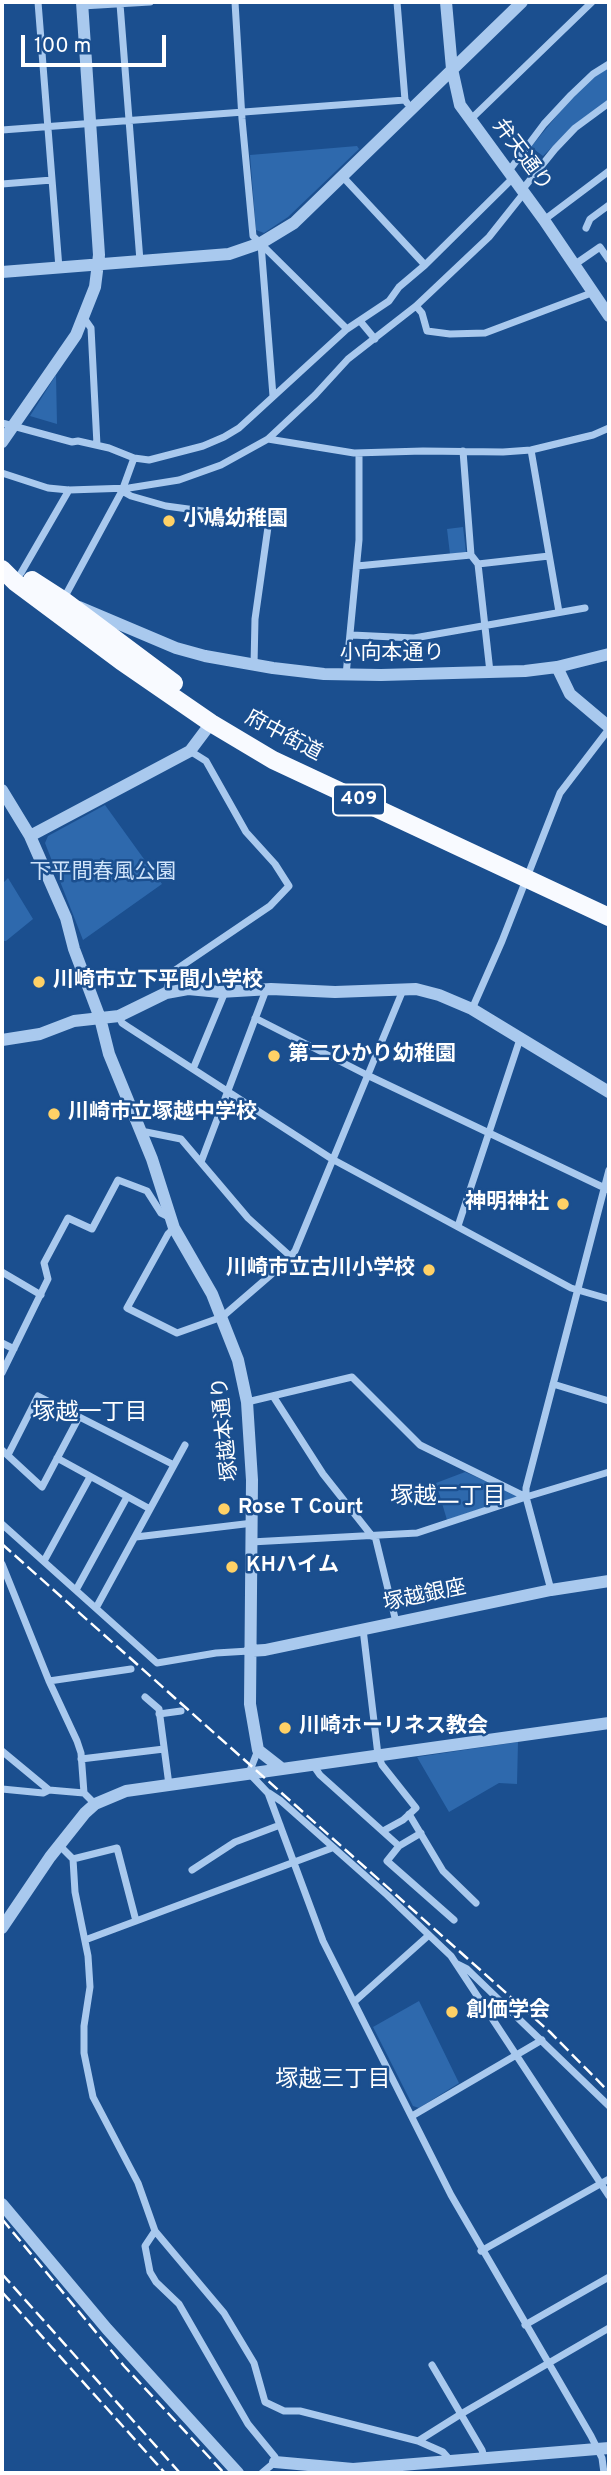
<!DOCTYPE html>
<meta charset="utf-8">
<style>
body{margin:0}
#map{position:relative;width:611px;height:2475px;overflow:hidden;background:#1b4f8f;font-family:Overpass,sans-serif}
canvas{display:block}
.frame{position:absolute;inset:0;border:4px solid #fff;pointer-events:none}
.scale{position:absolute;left:21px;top:35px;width:145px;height:32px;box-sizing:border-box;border:4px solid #fff;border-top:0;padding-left:9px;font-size:21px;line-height:24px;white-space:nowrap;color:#fff;-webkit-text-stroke:5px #1b4f8f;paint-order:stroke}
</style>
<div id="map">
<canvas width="611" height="2475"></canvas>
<div class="frame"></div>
<div class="scale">100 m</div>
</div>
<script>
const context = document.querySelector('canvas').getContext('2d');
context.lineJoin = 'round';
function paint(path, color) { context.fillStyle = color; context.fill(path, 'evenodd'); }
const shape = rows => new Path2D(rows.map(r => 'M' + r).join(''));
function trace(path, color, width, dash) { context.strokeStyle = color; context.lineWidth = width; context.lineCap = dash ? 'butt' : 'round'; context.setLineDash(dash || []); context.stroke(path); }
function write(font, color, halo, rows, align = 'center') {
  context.font = font + ' Overpass,"Noto Sans JP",sans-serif'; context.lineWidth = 5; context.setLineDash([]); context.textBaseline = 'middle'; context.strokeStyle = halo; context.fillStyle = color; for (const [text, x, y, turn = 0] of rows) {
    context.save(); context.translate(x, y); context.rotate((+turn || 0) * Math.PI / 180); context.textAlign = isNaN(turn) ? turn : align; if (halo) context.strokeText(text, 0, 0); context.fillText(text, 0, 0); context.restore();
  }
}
paint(shape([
 [609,67,609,100,574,125,543,156,531,147,573,96,594,76],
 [357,146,359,149,288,217,264,233,256,230,250,155],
 [56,375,57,424,30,416],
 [463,527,466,552,450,554,447,529],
 [105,805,162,884,83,940,45,843,48,836],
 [8,878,33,919,6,941,2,941,2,884],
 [465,1472,519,1496,447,1520,436,1483],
 [518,1742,517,1784,499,1783,449,1812,417,1757],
 [419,2001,459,2083,419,2108,413,2106,373,2027]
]), '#2e69ad');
trace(shape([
 [38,2,59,268],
 [235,2,242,119,253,236,347,329],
 [397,2,405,100,407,103],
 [120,4,140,261],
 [82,6,150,2],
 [470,120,592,2],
 [2,130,405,100],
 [508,172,544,124,571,95,593,74,609,64],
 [343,177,425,265],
 [2,184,52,180],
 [522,190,555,149,575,128,609,103],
 [544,220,609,171],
 [586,228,590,219,609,205],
 [261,244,273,396],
 [574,265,600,247,609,260],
 [416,306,422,313,427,331,450,334,485,333,594,292],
 [84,318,91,328,97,445],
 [360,321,375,339],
 [2,423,72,442,78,441,109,448,134,458,149,460,203,446,224,437,239,428,347,329,389,301,399,287,425,265,513,178],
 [268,439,354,453,423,451,503,452,531,450,593,435,609,428],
 [531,450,559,612],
 [463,451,471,555,478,564,490,672],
 [2,473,48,488,69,490,129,488,179,480,221,465,268,439,315,395,348,359,416,306,489,237,524,193],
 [122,491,131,496,166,506,269,520,255,619,254,665],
 [478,564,549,556],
 [357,566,471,555],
 [21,573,69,490],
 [63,600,122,491,134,458],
 [352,635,414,638,585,608],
 [346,675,359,540,359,453],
 [166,993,169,980,174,971,270,906,289,886,275,864,246,832,206,761,190,751],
 [472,1009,502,941,560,793,609,729],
 [119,1016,122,1023,128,1027,332,1159,571,1288,609,1299],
 [255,1018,367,1075,609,1190],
 [193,1069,225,992],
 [142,1134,146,1132,181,1139,248,1218,290,1256],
 [201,1162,266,990],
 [458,1226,520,1039],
 [174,1228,168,1234,127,1308,177,1333,222,1317,288,1260,295,1251,403,990],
 [2,1272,41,1295],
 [2,1343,14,1349],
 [2,1373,48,1279,44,1263,68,1218,92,1229,118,1180,147,1191,161,1213,169,1217],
 [553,1384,609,1401],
 [273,1396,323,1474,372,1536],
 [247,1402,352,1377,420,1445,526,1497,609,1472],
 [2,1450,42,1487,79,1417],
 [8,1455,38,1396,174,1465],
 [57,1458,150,1509],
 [2,1524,157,1663,216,1653,249,1651],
 [375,1536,396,1622],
 [136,1537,253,1523],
 [251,1542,417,1533,526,1497],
 [44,1561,90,1477],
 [2,1564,49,1681,77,1741,81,1753,84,1793,95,1804],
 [76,1590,127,1497],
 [551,1590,526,1497,526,1488,609,1170],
 [96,1608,185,1445],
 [363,1629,378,1755,382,1765,416,1808,403,1820,383,1831],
 [49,1681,131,1669],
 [145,1697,159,1709,169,1785],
 [159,1714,181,1711],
 [258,1750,249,1773,268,1793,323,1941,451,2195,591,2436,602,2458,604,2473],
 [2,1751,49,1790,84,1793],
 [81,1759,164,1749],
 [313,1765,320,1775,399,1846,387,1861,454,1920],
 [2,1789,43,1793,49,1790],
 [269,1793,281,1801,387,1895,451,1956,609,2196],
 [409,1814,443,1871,476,1903],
 [59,1845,73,1859,75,1892,88,1956,90,1987,84,2026,84,2053,93,2097,138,2183,155,2231,224,2313,254,2363,265,2402,284,2411,300,2411,418,2441,443,2452,450,2460],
 [399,1846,421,1833],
 [73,1859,117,1848,136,1921],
 [192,1870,235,1842,280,1825],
 [85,1940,332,1848],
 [457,1964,467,1969,609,2106],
 [354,2002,429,1935],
 [412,2116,542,2040],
 [155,2231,145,2246,150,2272,156,2282,179,2304,248,2424,275,2457,275,2462,262,2473],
 [481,2251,609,2179],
 [525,2325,609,2277],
 [432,2365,482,2450,484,2457],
 [418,2441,461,2414,609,2328]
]), '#a9c9ee', 7);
trace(shape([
 [446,2,452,69,460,105,544,220,609,316],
 [2,272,229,254,261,243,294,223,522,2],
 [2,442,76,335,95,287,99,255,82,2],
 [79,607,176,648,205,656,273,668,324,674,381,675,525,671,557,667,609,654],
 [557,667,570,694,609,727],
 [2,790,30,836,66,918,74,949,100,1018,109,1054,152,1159,174,1228,212,1294,238,1360,247,1402,252,1480,250,1704,258,1750,281,1768],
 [30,836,190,751,211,723],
 [2,1040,40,1034,74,1021,119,1016,166,993,188,989,220,992,271,989,335,992,416,989,439,995,472,1009,609,1092],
 [249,1651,265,1650,551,1590,609,1581],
 [2,1928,50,1857,85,1813,95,1804,126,1791,609,1723],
 [2,2204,107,2329,238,2473],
 [275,2462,353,2469,609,2448]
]), '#a9c9ee', 12);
trace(shape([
 [2,569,15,582,121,661,211,723,273,760,609,917],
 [32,580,63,600,174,683]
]), '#f8faff', 18);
trace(shape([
 [2,1544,550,2032,609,2092],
 [2,2219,124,2366,224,2473],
 [2,2274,180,2473],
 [2,2292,165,2473]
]), '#fff', 2.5, [12, 5]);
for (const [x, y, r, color] of [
 [169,521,7,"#ffd166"],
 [39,982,7,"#ffd166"],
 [274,1056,7,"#ffd166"],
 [54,1114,7,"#ffd166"],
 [563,1204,7,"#ffd166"],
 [429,1270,7,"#ffd166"],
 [224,1509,7,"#ffd166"],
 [232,1567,7,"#ffd166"],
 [285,1728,7,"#ffd166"],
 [452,2012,7,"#ffd166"]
]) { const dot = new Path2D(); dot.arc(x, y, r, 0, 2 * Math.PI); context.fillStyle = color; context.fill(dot); trace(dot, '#1b4f8f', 2.5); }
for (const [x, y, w] of [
 [359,800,52]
]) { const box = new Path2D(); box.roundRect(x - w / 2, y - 15.5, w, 31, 5); context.fillStyle = '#1b4f8f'; context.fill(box); trace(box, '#fff', 2); }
write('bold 19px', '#fff', null, [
 ["409",359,800]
]);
write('21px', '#fff', '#1b4f8f', [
 ["弁天通り",521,156,53],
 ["小向本通り",392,655],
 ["府中街道",283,737,28],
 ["塚越本通り",227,1429,-96],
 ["塚越銀座",425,1597,-12]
]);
write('bold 21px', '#fff', '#1b4f8f', [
 ["小鳩幼稚園",183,521],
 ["川崎市立下平間小学校",53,982],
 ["第二ひかり幼稚園",288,1056],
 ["川崎市立塚越中学校",68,1114],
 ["神明神社",549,1204,"right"],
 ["川崎市立古川小学校",415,1270,"right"],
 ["Rose T Court",238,1509],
 ["KHハイム",246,1567],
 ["川崎ホーリネス教会",299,1728],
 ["創価学会",466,2012]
], 'left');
write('21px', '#cfe3fa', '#1b4f8f', [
 ["下平間春風公園",103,874]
]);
write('23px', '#fff', '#1b4f8f', [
 ["塚越一丁目",90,1414],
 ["塚越二丁目",448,1498],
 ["塚越三丁目",333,2081]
]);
</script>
